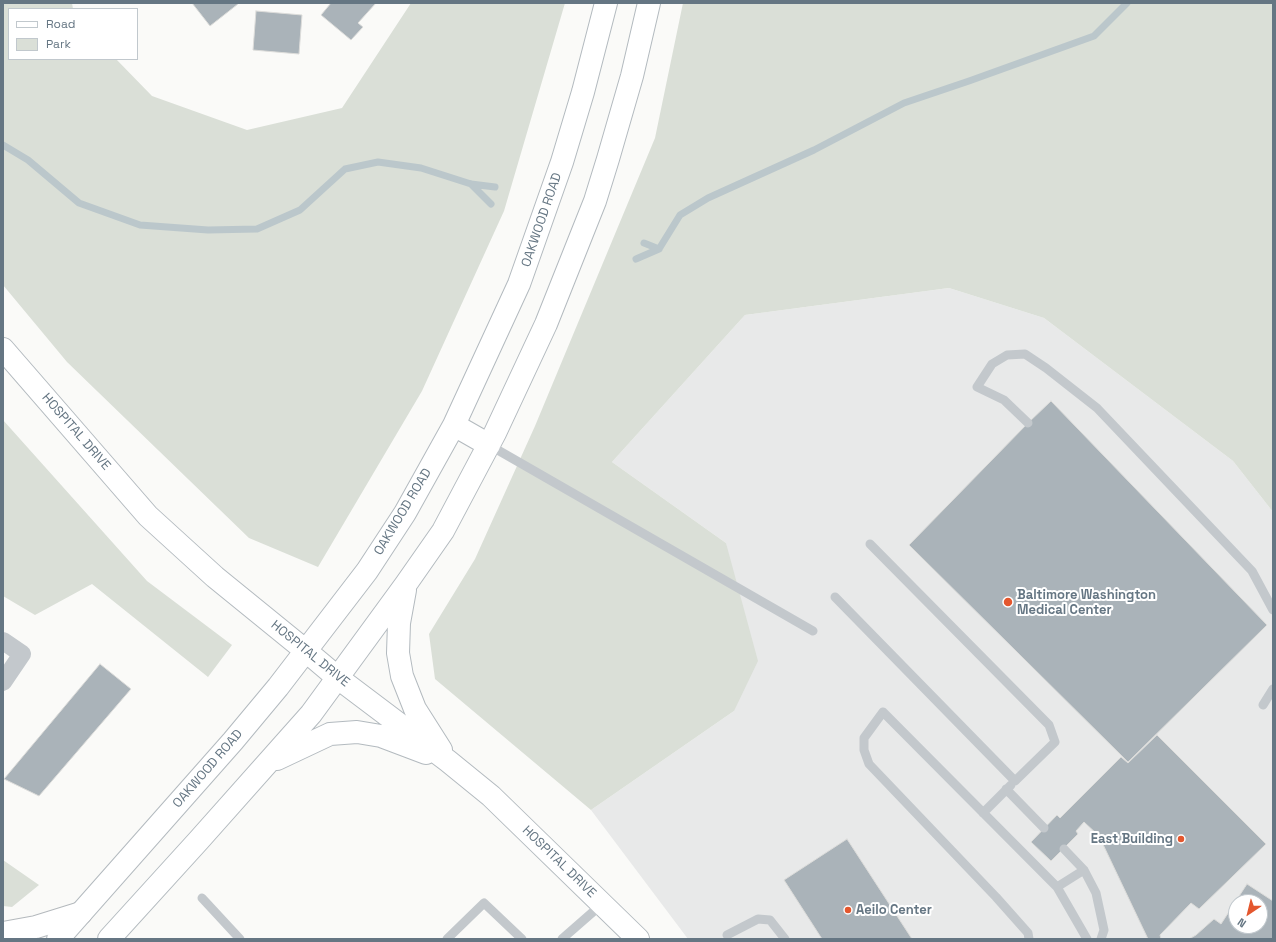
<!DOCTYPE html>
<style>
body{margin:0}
#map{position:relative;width:1276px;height:942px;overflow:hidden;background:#fafaf8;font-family:"Space Grotesk",sans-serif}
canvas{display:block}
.frame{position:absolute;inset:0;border:4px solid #657683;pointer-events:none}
.legend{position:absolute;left:8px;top:8px;width:130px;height:52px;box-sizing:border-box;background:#fff;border:1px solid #c1c8cd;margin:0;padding:5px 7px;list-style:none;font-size:12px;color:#657683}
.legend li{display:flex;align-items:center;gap:8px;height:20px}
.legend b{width:20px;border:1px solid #c1c8cd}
.north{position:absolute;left:1228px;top:894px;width:40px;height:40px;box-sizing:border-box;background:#fff;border:1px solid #c1c8cd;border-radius:50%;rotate:215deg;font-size:11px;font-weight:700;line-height:16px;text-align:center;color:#657683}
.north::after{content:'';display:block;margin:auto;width:14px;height:18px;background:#e4572e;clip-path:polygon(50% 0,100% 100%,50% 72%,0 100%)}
</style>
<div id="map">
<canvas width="1276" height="942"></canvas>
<div class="frame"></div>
<ul class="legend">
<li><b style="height:5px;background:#fff"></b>Road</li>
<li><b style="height:11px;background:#dadfd7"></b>Park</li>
</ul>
<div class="north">N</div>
</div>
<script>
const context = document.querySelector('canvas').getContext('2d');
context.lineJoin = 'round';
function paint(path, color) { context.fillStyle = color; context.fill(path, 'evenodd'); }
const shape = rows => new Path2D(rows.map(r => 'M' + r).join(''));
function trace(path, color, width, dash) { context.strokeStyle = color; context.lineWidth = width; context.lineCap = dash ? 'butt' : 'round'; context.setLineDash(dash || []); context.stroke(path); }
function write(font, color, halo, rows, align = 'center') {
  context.font = font + ' "Space Grotesk",sans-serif'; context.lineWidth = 4; context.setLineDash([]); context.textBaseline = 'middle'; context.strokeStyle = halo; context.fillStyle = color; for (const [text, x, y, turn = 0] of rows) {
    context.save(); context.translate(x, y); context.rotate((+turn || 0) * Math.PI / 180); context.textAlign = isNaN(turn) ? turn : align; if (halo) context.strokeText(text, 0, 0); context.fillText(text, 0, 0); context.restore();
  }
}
paint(shape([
 [949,288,1044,318,1233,461,1273,512,1273,939,688,939,591,810,734,711,726,543,612,462,745,315],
 [1236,902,1260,902,1260,926,1236,926]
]), '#e8e9e9');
paint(shape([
 [3,3,72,3,73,9,9,9,9,59,116,59,152,96,247,130,342,108,411,3,565,3,504,211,422,391,318,567,249,538,67,362,3,285],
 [683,3,1273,3,1273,512,1233,461,1044,318,949,288,745,315,612,462,726,543,758,661,734,711,591,810,435,679,429,634,475,559,535,426,655,138],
 [3,420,147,581,232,645,208,677,92,584,35,615,3,596],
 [3,860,39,885,12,907,3,906]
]), '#dadfd7');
trace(shape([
 [3,145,28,160,79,203,140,225,208,230,257,229,300,210,345,169,378,162,421,168,471,184,495,187],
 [471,184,491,204],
 [644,243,659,249,680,215,708,198,814,150,904,103,969,81,1094,36,1127,3],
 [636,259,659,249]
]), '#bbc7cb', 7);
const building = shape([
 [192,3,237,3,238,4,210,26,192,3],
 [331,3,376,3,358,23,363,27,351,40,321,15,331,3],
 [256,11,302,15,299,54,253,50,256,11],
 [1051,401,1267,625,1128,762,909,545,1028,423,1051,401],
 [100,664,131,689,39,796,4,779,100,664],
 [1157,735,1266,844,1199,909,1191,903,1160,935,1161,939,1148,939,1099,836,1084,822,1076,831,1078,834,1051,861,1031,842,1057,815,1060,818,1121,757,1128,763,1157,735],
 [847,839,912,939,822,939,784,880,847,839],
 [1247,884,1273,901,1273,939,1189,939,1196,935,1214,919,1221,924,1247,884],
 [1236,902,1260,902,1260,926,1236,926,1236,902]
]);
paint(building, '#aab3b9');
trace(building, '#dcdcda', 1);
const secondary = shape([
 [3,349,148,516,215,577,306,651,338,678,448,761,491,796,638,939],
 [454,425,489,445],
 [405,590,399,623,398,653,402,676,415,709,441,750],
 [277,759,330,734,357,732,381,736,426,753],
 [58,939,233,741,278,687,367,571,405,513,454,425,519,284,562,162,583,92,606,3],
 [109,939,199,840,311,714,406,584,443,531,495,433,546,324,595,201,608,159,632,76,649,3]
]);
const highway = shape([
 [3,933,36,927,81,913]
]);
trace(secondary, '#b3babf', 24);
trace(highway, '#b4b9bd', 24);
trace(shape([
 [1028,423,1004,400,977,387,992,364,1007,355,1025,354,1046,368,1097,408,1252,571,1273,610],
 [489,445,813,631],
 [835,597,1015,781,1055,742,1049,725,870,544],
 [1263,705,1273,689],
 [1006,789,1044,828],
 [983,813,1011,785],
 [1064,849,1084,870,1096,893,1104,930,1101,939],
 [1057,887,1084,870],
 [202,898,240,939],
 [727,935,758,919,770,920,785,939],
 [447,939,484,903,522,939],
 [562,939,602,904],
 [1029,939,1028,933,996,897,869,764,864,750,864,738,883,712,1057,887,1087,939]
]), '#c3c8cc', 9);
trace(shape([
 [3,641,22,654,3,682]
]), '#c3c8cc', 18);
trace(secondary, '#fff', 22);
trace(highway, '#fff', 22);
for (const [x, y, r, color] of [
 [1008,602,5,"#e4572e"],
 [1181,839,4,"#e4572e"],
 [848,910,4,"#e4572e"]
]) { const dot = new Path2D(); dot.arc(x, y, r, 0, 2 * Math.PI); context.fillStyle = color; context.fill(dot); trace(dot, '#fff', 1.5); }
write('13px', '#657683', '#fff', [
 ["OAKWOOD ROAD",542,220,-71],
 ["HOSPITAL DRIVE",76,432,49],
 ["OAKWOOD ROAD",403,512,-59],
 ["HOSPITAL DRIVE",310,654,39],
 ["OAKWOOD ROAD",208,769,-49],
 ["HOSPITAL DRIVE",559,862,44]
]);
write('bold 13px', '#657683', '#fff', [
 ["Baltimore Washington",1017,595],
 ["Medical Center",1017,610],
 ["East Building",1173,839,"right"],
 ["Aeilo Center",856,910]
], 'left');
</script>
